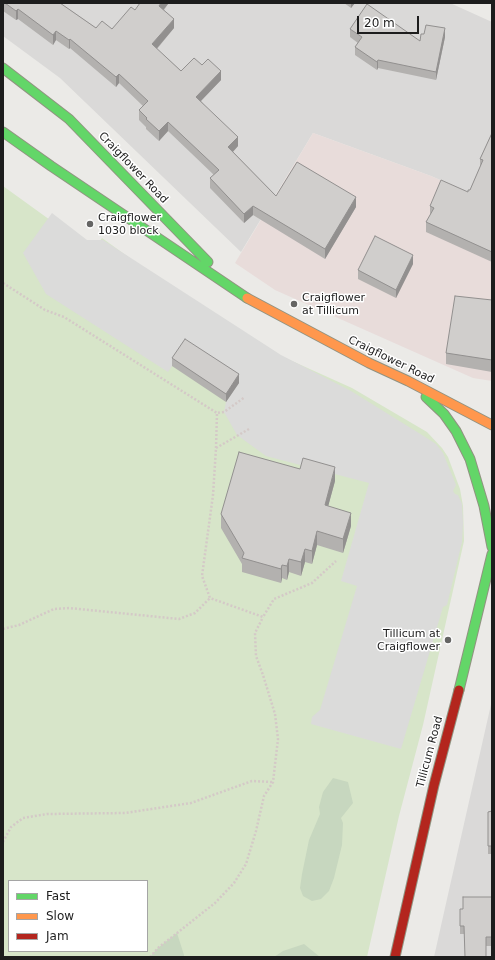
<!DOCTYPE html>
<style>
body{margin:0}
#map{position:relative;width:495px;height:960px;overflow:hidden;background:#ebeae7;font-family:"DejaVu Sans",sans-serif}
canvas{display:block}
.frame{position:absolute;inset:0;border:4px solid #1d1d1d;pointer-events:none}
.legend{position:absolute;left:8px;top:880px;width:140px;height:72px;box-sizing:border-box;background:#fff;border:1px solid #a5a5a5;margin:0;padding:5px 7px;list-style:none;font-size:12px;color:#1d1d1d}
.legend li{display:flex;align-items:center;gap:8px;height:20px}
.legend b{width:20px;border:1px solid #a5a5a5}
.scale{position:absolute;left:357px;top:16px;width:62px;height:18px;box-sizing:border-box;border:2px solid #1d1d1d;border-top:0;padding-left:5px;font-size:12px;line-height:14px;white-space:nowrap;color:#1d1d1d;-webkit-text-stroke:3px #fff;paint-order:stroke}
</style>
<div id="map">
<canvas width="495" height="960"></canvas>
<div class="frame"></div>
<ul class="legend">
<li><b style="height:5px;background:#63d668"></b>Fast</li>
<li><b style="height:5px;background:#ff974d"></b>Slow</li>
<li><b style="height:5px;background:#b3261e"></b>Jam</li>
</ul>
<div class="scale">20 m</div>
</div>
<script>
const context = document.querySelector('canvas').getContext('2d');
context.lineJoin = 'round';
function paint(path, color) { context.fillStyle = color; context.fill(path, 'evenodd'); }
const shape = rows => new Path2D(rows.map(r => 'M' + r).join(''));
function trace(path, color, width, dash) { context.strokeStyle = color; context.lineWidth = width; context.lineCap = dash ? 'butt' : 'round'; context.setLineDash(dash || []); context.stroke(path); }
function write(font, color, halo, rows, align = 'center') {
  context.font = font + ' "DejaVu Sans",sans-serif'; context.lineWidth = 3; context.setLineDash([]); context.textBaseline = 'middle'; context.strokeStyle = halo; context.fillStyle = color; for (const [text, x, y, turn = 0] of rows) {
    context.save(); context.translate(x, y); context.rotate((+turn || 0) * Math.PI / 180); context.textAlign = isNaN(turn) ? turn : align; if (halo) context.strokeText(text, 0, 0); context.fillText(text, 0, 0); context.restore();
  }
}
paint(shape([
 [3,3,450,3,492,22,492,203,431,176,313,133,241,252,60,78,3,36],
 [492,700,492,957,434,957,447,899]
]), '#dad9d8');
paint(shape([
 [313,133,431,176,492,203,492,381,473,378,275,290,235,263]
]), '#e8dcda');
paint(shape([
 [3,186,93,251,102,238,241,338,352,388,427,432,442,448,448,457,460,489,463,506,464,541,423,725,399,816,367,957,3,957],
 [9,881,147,881,147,951,9,951]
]), '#d7e5c9');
paint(shape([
 [333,778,348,782,353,803,341,818,343,823,342,845,334,878,329,891,321,899,312,901,303,896,300,888,302,874,309,840,320,814,319,807,323,792],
 [177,933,184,955,184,957,150,957,158,948],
 [304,944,320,957,274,957,283,951]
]), '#c7d7bf');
paint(shape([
 [52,213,87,240,103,240,281,355,351,391,422,435,436,444,443,453,456,485,453,491,455,494,458,495,462,504,463,523,462,542,447,605,443,607,401,749,311,724,312,717,320,710,357,586,341,581,369,483,266,456,237,435,224,412,226,402,239,382,185,347,168,372,46,294,23,253]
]), '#dbdbda');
const fast = shape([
 [3,68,69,119,208,262],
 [3,132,51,166,247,298],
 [426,397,444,414,456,431,470,459,484,506,492,547],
 [459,690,492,554]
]);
const slow = shape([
 [247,298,369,363,408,381,492,425]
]);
const jam = shape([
 [395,957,434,785,459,690]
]);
trace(fast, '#919381', 11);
trace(slow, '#919381', 11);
trace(jam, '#919381', 11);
trace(shape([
 [3,283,45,310,64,317,217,413],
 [249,429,216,448,213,495,202,576,210,598,263,617,274,599,312,583,336,561],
 [216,448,217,413,224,412,245,397],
 [3,629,19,625,54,609,69,608,179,619,195,613,210,598],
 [3,842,11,827,23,818,47,814,125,813,191,803,252,781,272,782],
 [150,957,158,948,215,903,234,883,246,864,256,831,264,796,273,782,278,739,275,714,263,675,256,656,255,633,263,617]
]), '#d4c9c7', 2.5, [2, 2]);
trace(fast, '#63d668', 9);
trace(slow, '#ff974d', 9);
trace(jam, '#b3261e', 9);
paint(shape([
 [3,3,60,3,96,28,112,29,135,10,168,3,168,4,164,10,174,28,157,49,181,71,202,65,221,80,201,101,238,146,233,152,276,196,356,207,325,259,253,215,244,223,210,188,210,178,214,175,168,131,159,141,146,129,146,127,139,120,139,110,143,106,119,83,116,87,70,48,69,49,56,40,53,45,18,19,16,20,3,11],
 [344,3,355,3,351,8],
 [350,29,420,41,445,37,436,80,378,68,377,70,355,55,355,47,358,43,350,37],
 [492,133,492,262,426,232,426,222,430,216,430,206,468,192,470,190,480,167,480,159],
 [413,264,396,298,358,279,358,270],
 [492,300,492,372,446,364,446,353],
 [172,358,239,383,226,402,172,366],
 [335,481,328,506,351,526,343,553,317,545,312,564,305,562,301,576,289,572,287,580,282,578,281,583,242,572,242,564,221,528,221,514],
 [492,811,492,854,488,854,488,812],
 [492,897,492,946,486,946,464,934,460,934,460,909,463,909]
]), '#b3b1af');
paint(shape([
 [161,3,168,3,168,4,159,15,159,6],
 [351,3,355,3,351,8],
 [18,9,18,19,16,20,16,11],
 [174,19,174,28,152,54,152,44],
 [445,28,445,37,436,80,436,72],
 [56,31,56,40,53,45,53,35],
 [70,39,70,48,69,49,69,40],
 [378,60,378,68,377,70,377,62],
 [221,71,221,80,196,106,196,97],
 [119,74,119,83,116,87,116,77],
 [168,122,168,131,159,141,159,131],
 [238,137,238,146,228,157,228,147],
 [356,197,356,207,325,259,325,249],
 [253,206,253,215,244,223,244,214],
 [413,255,413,264,396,298,396,290],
 [239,374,239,383,226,402,226,394],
 [335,467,335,481,325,518,325,505],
 [351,513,351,526,343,553,343,539],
 [317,531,317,545,312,564,312,551],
 [305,549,305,562,301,576,301,562],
 [289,559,289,572,287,580,287,566],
 [282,565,282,578,281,583,281,569]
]), '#92908f');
const building = shape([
 [5,3,60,3,96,28,102,21,112,29,131,7,135,10,140,3,161,3,159,6,174,19,152,44,181,71,194,58,202,65,208,59,221,71,196,97,238,137,228,147,276,196,297,162,356,197,325,249,253,206,244,214,210,178,219,170,168,122,159,131,146,119,147,118,139,110,148,101,119,74,116,77,70,39,69,40,56,31,53,35,18,9,16,11,5,3],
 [367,4,420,41,421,34,424,34,426,25,445,28,436,72,378,60,377,62,355,47,362,37,350,29,367,4],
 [492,133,492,252,426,222,434,208,430,206,441,180,468,192,468,190,470,190,483,160,480,159,492,133],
 [375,236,413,255,396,290,358,270,375,236],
 [455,296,492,300,492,360,446,353,455,296],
 [185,339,239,374,226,394,172,358,185,339],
 [239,452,300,469,303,458,335,467,325,505,351,513,343,539,317,531,312,551,305,549,301,562,289,559,287,566,282,565,281,569,242,558,244,553,221,514,239,452],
 [492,811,492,846,488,846,488,812,492,811],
 [463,897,492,897,492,937,486,937,486,957,465,957,464,926,460,926,460,909,463,909,463,897]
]);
paint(building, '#d0cecc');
trace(building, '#92908f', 1);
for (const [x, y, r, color] of [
 [90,224,4,"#656564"],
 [294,304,4,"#656564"],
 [448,640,4,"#656564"]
]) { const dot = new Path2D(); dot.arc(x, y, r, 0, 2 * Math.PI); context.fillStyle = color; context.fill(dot); trace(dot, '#fff', 1.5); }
write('11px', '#1d1d1d', '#fff', [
 ["Craigflower Road",133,168,46],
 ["Craigflower Road",391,360,26],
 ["Tillicum Road",430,752,-75]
]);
write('11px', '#1d1d1d', '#fff', [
 ["Craigflower",98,218],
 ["1030 block",98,231],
 ["Craigflower",302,298],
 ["at Tillicum",302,311],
 ["Tillicum at",440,634,"right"],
 ["Craigflower",440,647,"right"]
], 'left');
</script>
